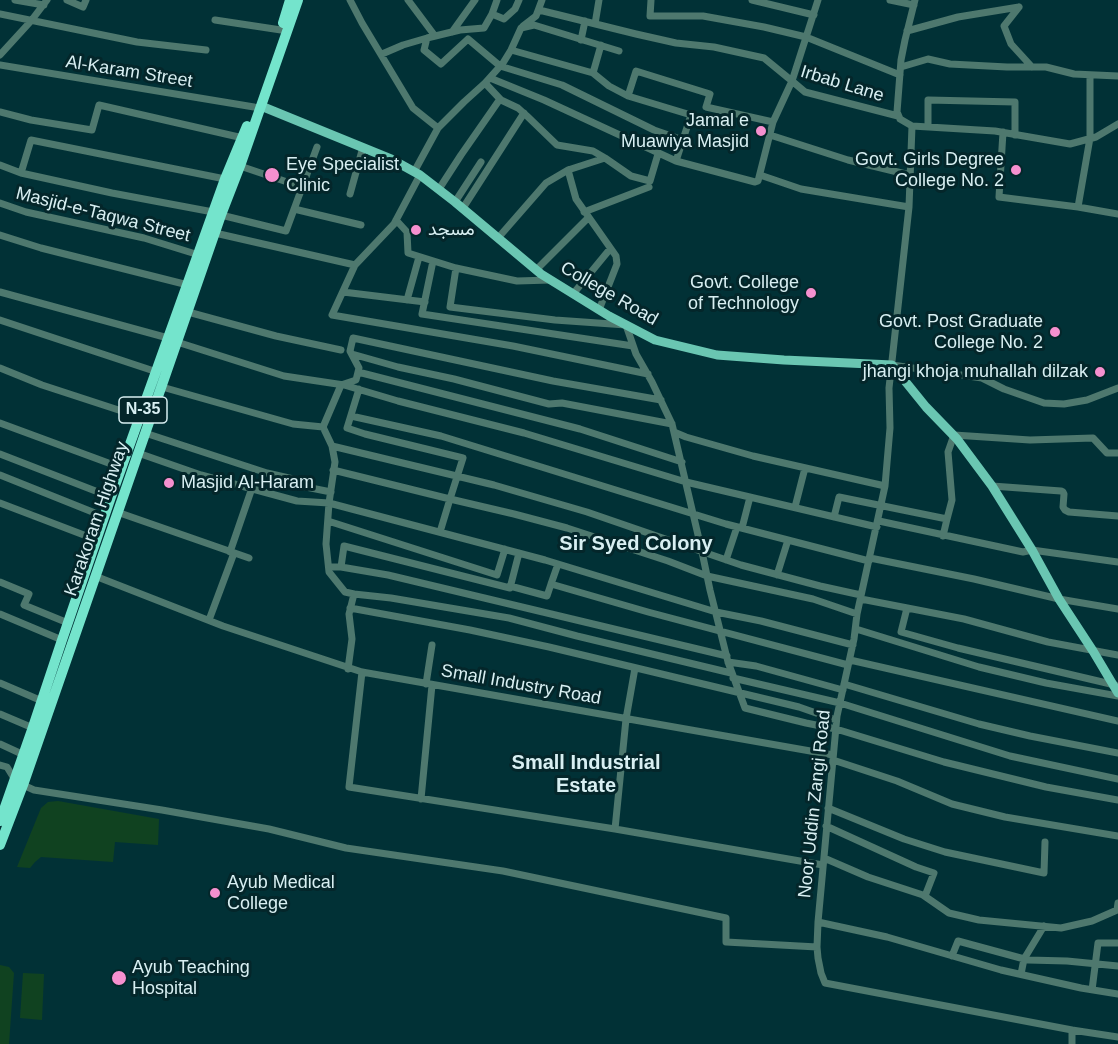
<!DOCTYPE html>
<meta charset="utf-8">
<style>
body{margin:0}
canvas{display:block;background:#013136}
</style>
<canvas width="1118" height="1044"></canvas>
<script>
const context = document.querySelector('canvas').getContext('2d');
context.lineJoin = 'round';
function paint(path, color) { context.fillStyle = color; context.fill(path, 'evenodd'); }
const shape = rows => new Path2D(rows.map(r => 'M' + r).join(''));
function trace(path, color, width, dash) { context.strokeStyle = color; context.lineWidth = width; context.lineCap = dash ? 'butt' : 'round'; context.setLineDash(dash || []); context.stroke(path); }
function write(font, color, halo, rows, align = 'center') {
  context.font = font + ' Helvetica,Vazirmatn,sans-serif'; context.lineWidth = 6; context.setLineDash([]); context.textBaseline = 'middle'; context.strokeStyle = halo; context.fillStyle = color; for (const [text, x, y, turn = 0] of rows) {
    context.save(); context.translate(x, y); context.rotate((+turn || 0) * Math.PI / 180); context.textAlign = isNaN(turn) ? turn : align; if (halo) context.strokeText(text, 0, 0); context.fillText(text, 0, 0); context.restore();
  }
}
paint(shape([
 [58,801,159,819,158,845,115,842,113,862,41,857,35,862,30,868,17,867,41,808,48,802],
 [0,965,9,967,14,973,9,1044,0,1044],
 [23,973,44,974,42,1020,20,1018]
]), '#104220');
trace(shape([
 [15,0,44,5],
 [67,0,83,7,86,0],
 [350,0,362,23,413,108,438,128],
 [408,0,435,36],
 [651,0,650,16,703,16,764,27,806,37,900,75],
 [752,0,814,15],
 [890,0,914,5],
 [915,0,905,40,901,60,897,112,900,119,912,126,995,131,1070,144,1096,137,1118,124],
 [1019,7,1004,26,1011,44,1032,67],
 [539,10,636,34,676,43,714,47,764,58,792,81,818,0],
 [0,14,137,42,206,50],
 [492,14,497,0],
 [215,20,281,30],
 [595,24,599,0],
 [523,26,536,16,542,0],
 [907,31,958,17,1019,7],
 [452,32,475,0],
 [427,38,424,50,441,64,468,39,500,66,562,85,654,130,683,140],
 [581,40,585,21],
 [511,50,593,73,609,86,628,96,691,115,676,161],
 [382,54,403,45,427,38,460,30,484,28,492,14,504,19,515,9,519,0],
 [0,55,31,21,47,0],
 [0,65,254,107],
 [901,67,928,59,950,64,1007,67,1046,67,1074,74,1118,76],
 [593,73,601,45],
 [490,78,544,100,676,161,755,182,758,181,773,122],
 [485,83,501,100,518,108,527,116,557,145,593,151,605,158],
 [628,96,636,71,710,94,706,107,773,122,792,81,805,92,898,116],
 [0,112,31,120,92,130,99,105,243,138],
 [912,126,909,207,889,388,890,428,885,486,857,614,854,639,837,716,818,922,817,947,818,958,821,973,825,983,1072,1030,1072,1044],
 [928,127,928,100,1015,102,1015,135],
 [1003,132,999,197,1078,207,1118,214],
 [770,135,848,160,910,175],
 [0,165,21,173,112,193,213,212],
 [240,166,302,187],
 [414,172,438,128,464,102,485,83,503,63,511,50,521,28,534,25,619,51],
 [21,173,31,140,225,179],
 [420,175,394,224,355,265,332,315,513,346,648,374],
 [760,175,801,189,909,207],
 [439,189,461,155,500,99],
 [350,194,363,147],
 [455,202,481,162],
 [0,203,26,212,144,238,199,255],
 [1078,207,1090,138,1090,75],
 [463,208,524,113],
 [294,209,361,225],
 [584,212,649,187],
 [221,215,286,231,317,147],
 [396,220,407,232,408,253,456,268,517,281,550,280],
 [215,233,355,265],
 [0,235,41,248,188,285],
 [498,238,546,183,568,170],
 [433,261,422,314,633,346],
 [456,268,450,307,555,320,626,325,636,354,652,382,672,424,702,552,710,590,728,662,745,708,806,723,836,729,944,762,1046,787,1118,800],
 [536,270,588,218],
 [0,292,168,338],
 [343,292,425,302],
 [573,294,610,249],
 [407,300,419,257],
 [599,310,617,264,616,256,576,199,568,170,605,158,631,176,650,181,658,154],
 [188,312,276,336,341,350],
 [0,320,157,372],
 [177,342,284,376,344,385,398,401,524,433,686,482,877,527],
 [352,354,398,367,454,379,549,404,562,403,672,424],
 [892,365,982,378,1004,389,1044,403,1064,404,1087,400,1118,388],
 [0,368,42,385,140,417],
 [358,372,580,429,682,462],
 [162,387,293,424,323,427],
 [359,389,347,428,365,434,463,458,450,499,514,514,567,528,668,561,707,576,813,599,857,614],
 [351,416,441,436,726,524,869,561],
 [0,423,122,468],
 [674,432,686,437,753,456,885,486],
 [145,433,267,473,302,481,301,486,331,492],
 [332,446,494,485,587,512,741,565,820,586,861,595],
 [138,453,201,475,297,501,329,503,545,560,716,612,761,621,853,645],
 [0,454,111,497],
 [333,470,450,499,440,532],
 [0,475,105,517],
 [992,486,1061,491,1063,492,1064,494,1063,507,1065,510,1069,512,1118,516],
 [0,503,97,540],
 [795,507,805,468],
 [117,512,249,558],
 [834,517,839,497,947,519,952,500,948,452,954,435,1030,440,1093,438,1107,453,1118,453],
 [328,521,497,575,505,549],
 [879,521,1023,552,1032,550,1118,562],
 [742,528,750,497],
 [943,536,947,519],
 [230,552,252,488],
 [870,558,974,579,1059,599,1118,609],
 [726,560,737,527],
 [329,567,341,567,344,546,510,588,519,553],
 [341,567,388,575,727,656],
 [777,575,788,540],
 [95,576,223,626,362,672,833,755],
 [0,582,29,594,24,605,68,623],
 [551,584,558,564],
 [510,586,547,596,551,584,648,612,848,665],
 [354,594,391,598,509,618,577,636,731,673],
 [861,599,964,619,1048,642,1118,655],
 [350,608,470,630,549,647,799,707,836,720],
 [907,608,901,632,958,648,1115,685],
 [0,614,62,640],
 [209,620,234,553],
 [856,629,979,667,1046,683,1118,696],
 [850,660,1118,721],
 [728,662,756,666,843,690],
 [348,669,352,639,349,614,354,594,345,592,329,572,326,544,329,503,335,462,332,446,323,427,341,385,356,380,359,368,350,351,353,338,553,381,661,400],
 [362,672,349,787,615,829,823,865],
 [733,678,840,703,1010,756,1118,779],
 [0,683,42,701],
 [426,684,432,645],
 [844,684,979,724,1030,736,1118,753],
 [0,714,33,728],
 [0,744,24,755],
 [833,760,897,781,952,804,1005,817,1118,836],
 [0,765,7,767,15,780],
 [23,785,34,790,162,810,269,829,346,848,503,871,726,918,726,942,817,947],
 [421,799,432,685],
 [828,808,904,839,945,852,1044,873,1045,842],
 [826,826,916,867,934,873,925,896],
 [615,829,626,719,635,668],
 [824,858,868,877,923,895,949,913,979,920,1061,928,1092,921,1117,910,1118,903],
 [818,922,887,937,1001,970,1081,988,1118,994],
 [952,956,958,941,1028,960,1067,961,1118,966],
 [1021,974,1024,959,1044,926],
 [1092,990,1098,943,1118,943],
 [1072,1030,1118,1037]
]), '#4e786e', 7);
trace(shape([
 [261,106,391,159,420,175,455,202,541,274,609,316,655,340,717,355,784,360,892,365,926,407,957,439,992,486,1032,550,1059,599,1093,651,1118,693]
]), '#6ac6b2', 9);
trace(shape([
 [283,23,290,0],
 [0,821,32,730,62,640,111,497,225,179,247,126],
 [0,845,23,785,221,215,240,166,298,0]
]), '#74e4cc', 10);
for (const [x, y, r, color] of [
 [761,131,6,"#f690cf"],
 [1016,170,6,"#f690cf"],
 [272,175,8,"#f690cf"],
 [416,230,6,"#f690cf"],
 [811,293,6,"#f690cf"],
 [1055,332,6,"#f690cf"],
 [1100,372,6,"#f690cf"],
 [169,483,6,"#f690cf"],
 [215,893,6,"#f690cf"],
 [119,978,8,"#f690cf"]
]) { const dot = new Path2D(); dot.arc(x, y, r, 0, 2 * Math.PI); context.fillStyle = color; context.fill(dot); trace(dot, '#04262a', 2); }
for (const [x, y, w] of [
 [143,410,48]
]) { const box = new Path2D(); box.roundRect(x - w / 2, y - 13, w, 26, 4.5); context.fillStyle = '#04262a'; context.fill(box); trace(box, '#d8eff2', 1.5); }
write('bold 16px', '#d8eff2', null, [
 ["N-35",143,410]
]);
write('18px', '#d8eff2', '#04262a', [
 ["Al-Karam Street",129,72,9],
 ["Irbab Lane",842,84,17],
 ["Masjid-e-Taqwa Street",103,215,14],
 ["College Road",609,294,30],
 ["Karakoram Highway",97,519,-71],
 ["Small Industry Road",521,685,10],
 ["Noor Uddin Zangi Road",815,804,-84]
]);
write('18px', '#d8eff2', '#04262a', [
 ["Jamal e",749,121],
 ["Muawiya Masjid",749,142],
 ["Govt. Girls Degree",1004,160],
 ["College No. 2",1004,181],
 ["Eye Specialist",286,165,"left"],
 ["Clinic",286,186,"left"],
 ["مسجد",428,230,"left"],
 ["Govt. College",799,283],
 ["of Technology",799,304],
 ["Govt. Post Graduate",1043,322],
 ["College No. 2",1043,343],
 ["jhangi khoja muhallah dilzak",1088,372],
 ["Masjid Al-Haram",181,483,"left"],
 ["Ayub Medical",227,883,"left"],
 ["College",227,904,"left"],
 ["Ayub Teaching",132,968,"left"],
 ["Hospital",132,989,"left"]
], 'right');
write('bold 20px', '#d8eff2', '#04262a', [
 ["Sir Syed Colony",636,544],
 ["Small Industrial",586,763],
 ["Estate",586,786]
]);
</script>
